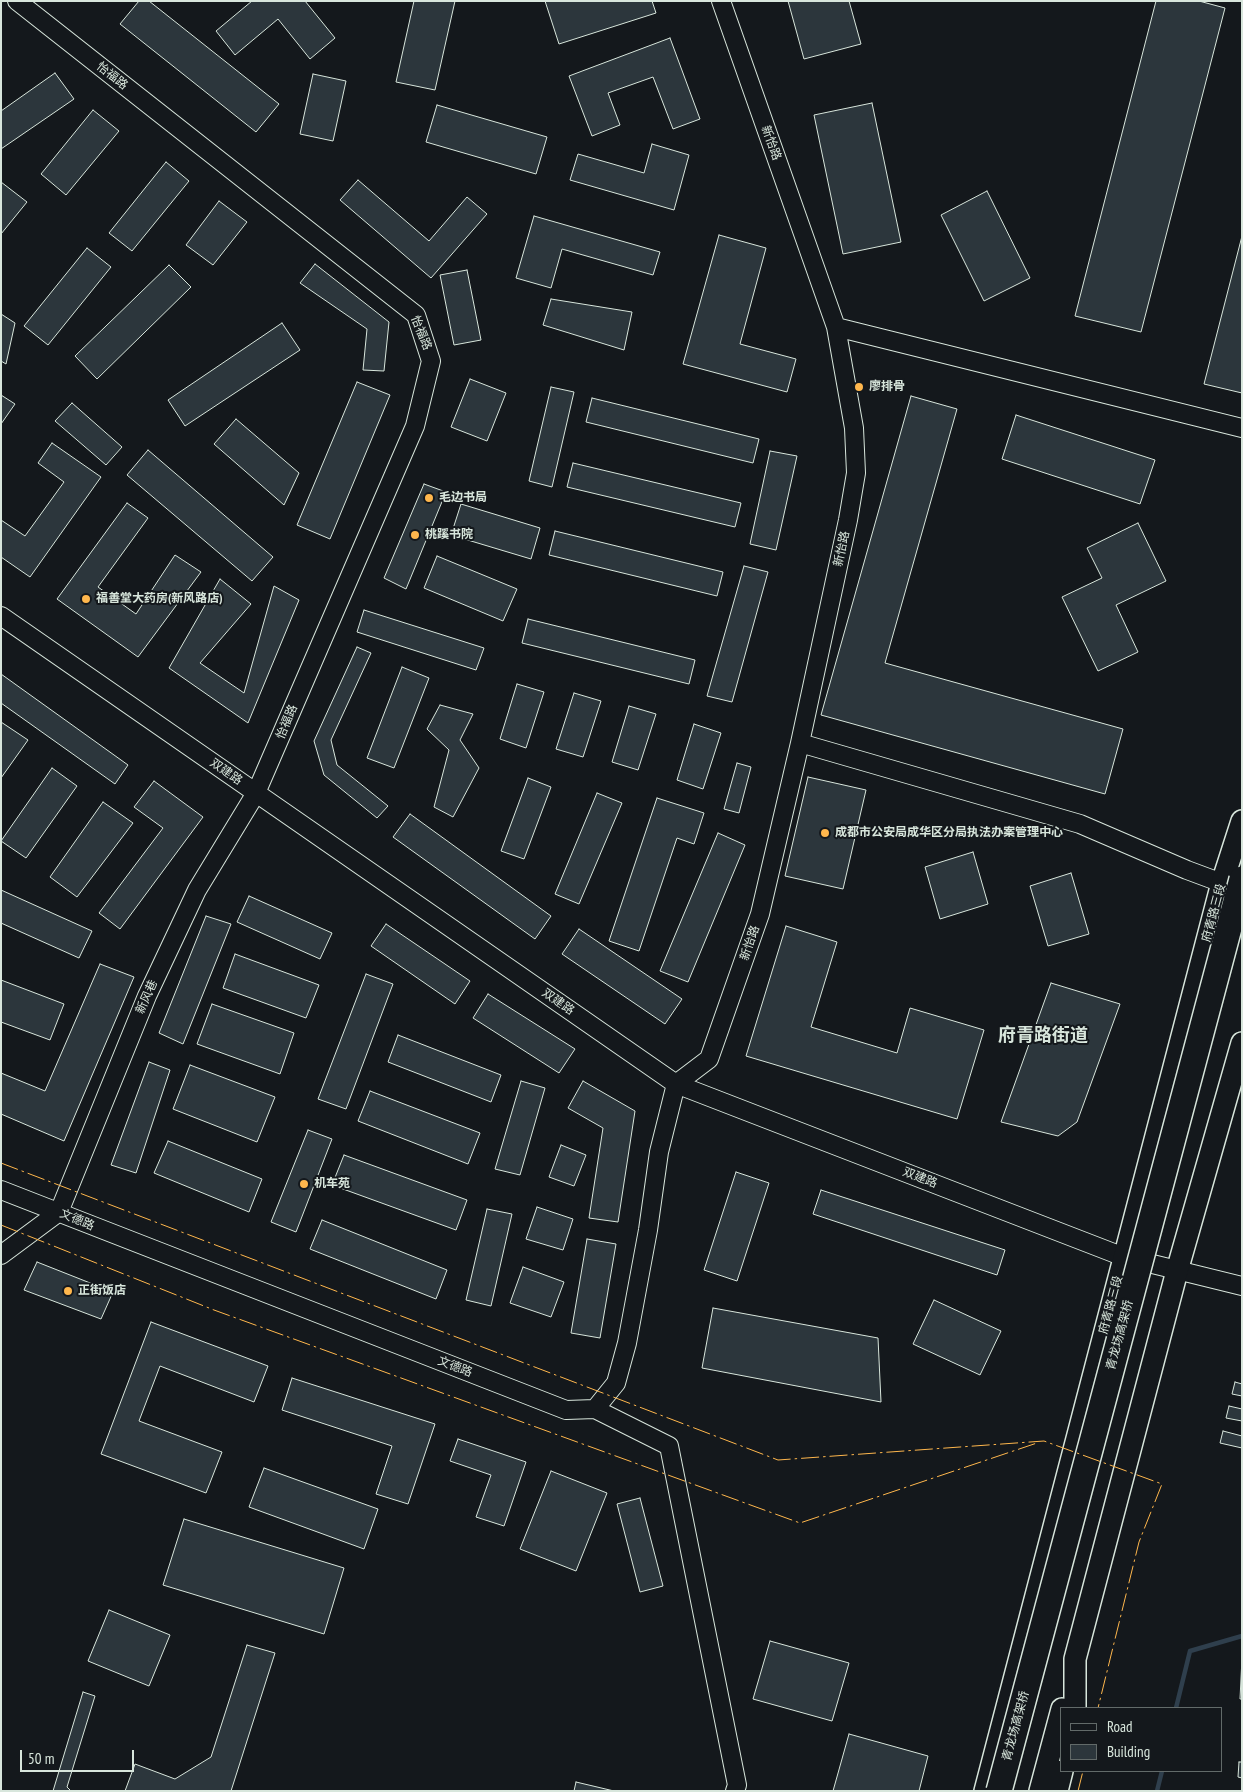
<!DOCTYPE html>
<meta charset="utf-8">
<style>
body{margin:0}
#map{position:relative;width:1243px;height:1792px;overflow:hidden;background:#14181c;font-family:"PT Sans Narrow",sans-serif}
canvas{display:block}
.frame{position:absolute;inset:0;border:2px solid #d8e6dc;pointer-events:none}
.legend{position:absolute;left:1060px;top:1707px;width:162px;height:65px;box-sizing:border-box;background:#14181c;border:1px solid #626a69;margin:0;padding:6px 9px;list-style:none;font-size:15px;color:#d8e6dc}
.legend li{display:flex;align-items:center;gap:10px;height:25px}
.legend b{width:25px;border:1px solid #626a69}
.scale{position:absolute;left:20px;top:1750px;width:114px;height:22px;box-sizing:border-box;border:2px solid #d8e6dc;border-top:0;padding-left:6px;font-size:15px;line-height:18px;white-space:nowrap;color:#d8e6dc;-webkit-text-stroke:4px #14181c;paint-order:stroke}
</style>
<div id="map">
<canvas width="1243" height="1792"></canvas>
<div class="frame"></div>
<ul class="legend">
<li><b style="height:6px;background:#14181c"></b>Road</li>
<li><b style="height:14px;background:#2c363c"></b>Building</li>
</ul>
<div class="scale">50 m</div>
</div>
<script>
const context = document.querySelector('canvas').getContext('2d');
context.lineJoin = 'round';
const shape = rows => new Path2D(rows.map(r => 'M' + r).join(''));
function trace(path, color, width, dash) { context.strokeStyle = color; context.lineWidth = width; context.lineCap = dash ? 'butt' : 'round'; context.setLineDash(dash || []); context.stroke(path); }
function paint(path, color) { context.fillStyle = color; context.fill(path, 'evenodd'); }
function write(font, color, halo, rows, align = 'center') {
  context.font = font + ' "PT Sans Narrow","Noto Sans SC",sans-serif'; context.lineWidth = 4; context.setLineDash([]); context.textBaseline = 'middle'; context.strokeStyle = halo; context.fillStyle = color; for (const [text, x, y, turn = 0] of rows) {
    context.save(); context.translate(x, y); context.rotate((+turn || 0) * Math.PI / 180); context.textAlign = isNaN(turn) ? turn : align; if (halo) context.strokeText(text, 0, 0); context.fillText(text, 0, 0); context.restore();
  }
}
trace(shape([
 [1176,1708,1190,1651,1242,1636],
 [1157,1791,1162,1771]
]), '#2f3f4d', 4.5);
const building = shape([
 [139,1,149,1,279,104,256,132,120,24,139,1],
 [252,1,305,1,335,38,310,59,278,19,235,55,216,31,252,1],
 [414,1,455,1,435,90,396,82,414,1],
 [545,1,652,1,656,13,559,44,545,1],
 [788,1,849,1,861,44,804,59,788,1],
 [1156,1,1199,1,1225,8,1141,332,1075,316,1156,1],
 [670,38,700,119,673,129,653,77,608,93,620,125,592,136,569,76,670,38],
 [55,73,74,99,1,149,1,111,55,73],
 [313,74,346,81,333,141,300,134,313,74],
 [872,103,901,242,843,254,814,115,872,103],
 [437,105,547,137,536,174,426,142,437,105],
 [93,110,119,131,66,195,41,174,93,110],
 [652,144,689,155,674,210,570,180,578,154,644,173,652,144],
 [166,162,189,181,132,251,109,233,166,162],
 [358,180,429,241,467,197,487,214,431,278,340,200,358,180],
 [1,182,27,202,1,234,1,182],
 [987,191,1030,278,984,301,941,215,987,191],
 [219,201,247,222,213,265,186,245,219,201],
 [534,216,660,252,653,275,562,249,551,288,516,278,534,216],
 [719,235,766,248,740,344,796,359,787,392,683,364,719,235],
 [1242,236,1242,393,1204,384,1242,236],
 [87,248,111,267,48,345,24,326,87,248],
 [315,264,389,322,384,371,363,370,367,329,300,283,315,264],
 [169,265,191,287,97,379,75,356,169,265],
 [467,270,481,340,454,345,440,275,467,270],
 [551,299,632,312,624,350,543,325,551,299],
 [1,314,15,323,6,364,1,361,1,314],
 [282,323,300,350,185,426,168,400,282,323],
 [470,379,506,393,487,441,451,427,470,379],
 [357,382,390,395,330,539,297,525,357,382],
 [551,387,574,392,552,487,529,481,551,387],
 [1,395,15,404,1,424,1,395],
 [911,396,957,409,885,663,1123,729,1105,794,821,715,911,396],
 [592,398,759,439,753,463,586,422,592,398],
 [72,403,122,447,106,465,55,421,72,403],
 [1016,415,1155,460,1140,504,1002,459,1016,415],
 [236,419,299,473,284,505,214,444,236,419],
 [52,443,101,477,30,577,1,557,1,520,25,536,64,482,38,463,52,443],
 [148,450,273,557,252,581,127,475,148,450],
 [770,451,797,456,776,550,750,544,770,451],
 [573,463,741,503,735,527,567,487,573,463],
 [424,484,446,492,406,589,384,578,424,484],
 [127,503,148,518,98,587,136,614,175,555,201,572,138,657,57,599,127,503],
 [461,504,540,528,531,559,451,535,461,504],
 [1138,523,1166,581,1116,605,1138,652,1098,671,1062,597,1102,578,1087,548,1138,523],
 [555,531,723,572,717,596,549,555,555,531],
 [437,556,517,589,503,621,424,588,437,556],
 [744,566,768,572,732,702,707,696,744,566],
 [220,579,251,604,200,663,244,693,274,586,299,600,248,723,169,668,220,579],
 [364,610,484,648,476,670,357,632,364,610],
 [528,619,695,660,689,684,522,643,528,619],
 [357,647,371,653,331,740,337,765,388,806,377,818,324,775,314,741,357,647],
 [402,667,429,678,394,768,367,758,402,667],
 [1,674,128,765,115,784,1,703,1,674],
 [517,684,544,692,526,748,500,739,517,684],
 [574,693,601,701,583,757,556,749,574,693],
 [440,705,473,714,460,740,479,768,453,817,434,807,449,750,427,729,440,705],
 [629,706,656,714,638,770,612,762,629,706],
 [1,722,28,740,1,778,1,722],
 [694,724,721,733,703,789,677,780,694,724],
 [737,763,751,767,739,813,724,809,737,763],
 [52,768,77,786,26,858,1,841,52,768],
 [808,777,866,790,843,889,785,876,808,777],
 [528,778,551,787,524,859,501,851,528,778],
 [154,781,203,817,120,929,99,913,163,828,134,807,154,781],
 [597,793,622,803,579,904,555,894,597,793],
 [657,798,704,813,694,844,677,838,639,951,609,941,657,798],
 [103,802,133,823,77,897,50,877,103,802],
 [410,814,551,916,535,939,393,837,410,814],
 [718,833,745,845,688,982,660,971,718,833],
 [973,852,988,904,940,919,925,867,973,852],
 [1071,873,1089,934,1048,946,1030,886,1071,873],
 [1,890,92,931,79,958,1,923,1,890],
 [249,896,332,933,320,959,237,922,249,896],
 [206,916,231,924,183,1044,159,1033,206,916],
 [386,924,470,981,455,1004,371,946,386,924],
 [786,926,837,942,811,1027,897,1053,910,1008,984,1030,957,1119,746,1056,786,926],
 [579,929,682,999,665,1024,562,954,579,929],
 [235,954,319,985,306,1018,223,988,235,954],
 [100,964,134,977,64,1141,1,1114,1,1073,45,1091,100,964],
 [366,974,393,984,346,1109,318,1099,366,974],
 [1,980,64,1004,50,1040,1,1022,1,980],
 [1051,983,1120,1004,1077,1122,1058,1136,1001,1122,1051,983],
 [488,994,575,1049,559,1073,473,1018,488,994],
 [212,1004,294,1033,280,1074,197,1044,212,1004],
 [398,1035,501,1075,491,1102,388,1062,398,1035],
 [149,1062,170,1070,136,1173,111,1165,149,1062],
 [190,1065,275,1097,257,1142,173,1109,190,1065],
 [521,1081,545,1088,520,1175,495,1169,521,1081],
 [583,1081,635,1111,618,1222,589,1218,603,1128,568,1108,583,1081],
 [370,1091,480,1133,468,1164,358,1121,370,1091],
 [308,1130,332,1139,296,1232,271,1222,308,1130],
 [168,1141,262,1179,249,1212,154,1173,168,1141],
 [561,1145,586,1155,574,1186,549,1177,561,1145],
 [344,1155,467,1200,456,1230,332,1185,344,1155],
 [736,1172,769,1183,737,1281,704,1270,736,1172],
 [821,1190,1005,1250,997,1275,813,1214,821,1190],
 [537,1207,573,1219,563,1250,526,1239,537,1207],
 [487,1209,512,1214,491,1306,466,1300,487,1209],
 [322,1220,447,1270,436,1299,310,1249,322,1220],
 [587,1239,616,1244,600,1338,571,1333,587,1239],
 [37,1262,113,1292,101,1319,24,1290,37,1262],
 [523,1267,564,1282,551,1317,510,1303,523,1267],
 [934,1300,1001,1331,980,1375,913,1344,934,1300],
 [713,1308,878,1338,881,1402,702,1368,713,1308],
 [151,1322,268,1366,254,1402,160,1366,139,1421,222,1452,206,1493,101,1454,151,1322],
 [292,1378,435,1424,408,1504,376,1494,392,1446,282,1410,292,1378],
 [1235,1382,1242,1384,1242,1396,1232,1394,1235,1382],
 [1229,1406,1242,1409,1242,1421,1226,1418,1229,1406],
 [1223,1431,1242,1436,1242,1448,1220,1443,1223,1431],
 [458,1439,526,1462,504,1526,476,1517,491,1475,450,1461,458,1439],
 [264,1468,378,1509,364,1549,249,1507,264,1468],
 [551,1471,607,1493,576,1571,520,1549,551,1471],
 [640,1498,663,1586,640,1592,617,1504,640,1498],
 [184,1519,344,1568,324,1634,163,1585,184,1519],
 [109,1610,170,1635,149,1686,88,1661,109,1610],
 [770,1641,849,1663,832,1721,753,1699,770,1641],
 [247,1645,275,1653,231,1791,125,1791,135,1764,175,1779,211,1757,247,1645],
 [1242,1658,1242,1699,1240,1699,1242,1658],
 [83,1692,95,1696,67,1787,71,1791,53,1791,83,1692],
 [849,1734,928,1756,919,1791,833,1791,849,1734],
 [1239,1762,1242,1762,1242,1778,1238,1777,1239,1762],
 [576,1782,614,1791,574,1791,576,1782]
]);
paint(building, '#2c363c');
trace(building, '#d8e6dc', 1);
const minor = shape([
 [836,327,1242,428],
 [1,616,676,1084,1124,1257,1242,1286],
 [800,743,1080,824,1187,870,1222,883],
 [1,1190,566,1410,595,1409,616,1383,627,1343,648,1230,659,1152,676,1084,709,1059,760,914,800,743,848,520,856,473,854,428,836,327,721,1],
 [1,1255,59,1212,147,996,197,890,256,793,415,426,431,361,416,315,17,1],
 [595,1409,669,1446,737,1785,735,1791]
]);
const major = shape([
 [1075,1708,1075,1659,1177,1271,1242,1043],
 [985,1791,1222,883,1242,821],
 [1040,1791,1062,1709],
 [1057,1791,1062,1771]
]);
trace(minor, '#d8e6dc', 20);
trace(major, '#d8e6dc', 24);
trace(minor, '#14181c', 18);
trace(major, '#14181c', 21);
const highwayBridge = shape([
 [999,1791,1242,879]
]);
trace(highwayBridge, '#d8e6dc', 28, []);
trace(highwayBridge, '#14181c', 25);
trace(shape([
 [1,1163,778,1460,1044,1441,1162,1484,1139,1542,1098,1708],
 [1,1225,214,1310,800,1523,1037,1443],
 [1078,1791,1083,1771]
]), '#ffb74d', 1, [18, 4, 2.5, 4]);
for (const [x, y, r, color] of [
 [859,387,5,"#ffb74d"],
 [429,498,5,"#ffb74d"],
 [415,535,5,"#ffb74d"],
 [86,599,5,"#ffb74d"],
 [825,833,5,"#ffb74d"],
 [304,1184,5,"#ffb74d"],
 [68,1291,5,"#ffb74d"]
]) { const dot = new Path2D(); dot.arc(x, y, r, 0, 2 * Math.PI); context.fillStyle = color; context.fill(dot); trace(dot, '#14181c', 2); }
write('12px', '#d8e6dc', '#14181c', [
 ["怡福路",112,76,38],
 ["新怡路",771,143,70],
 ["怡福路",421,333,68],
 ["新怡路",842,549,-78],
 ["怡福路",287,722,-67],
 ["双建路",226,772,35],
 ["府青路三段",1214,913,-75],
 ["新怡路",750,943,-71],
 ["新风巷",147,997,-66],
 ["双建路",558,1002,35],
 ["双建路",920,1178,21],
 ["文德路",77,1220,23],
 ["府青路三段",1111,1305,-75],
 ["青龙场高架桥",1120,1335,-75],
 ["文德路",455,1367,21],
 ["青龙场高架桥",1016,1726,-75]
]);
write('bold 12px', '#d8e6dc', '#14181c', [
 ["廖排骨",869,387],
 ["毛边书局",439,498],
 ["桃蹊书院",425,535],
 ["福善堂大药房(新风路店)",96,599],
 ["成都市公安局成华区分局执法办案管理中心",835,833],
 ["机车苑",314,1184],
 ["正街饭店",78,1291]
], 'left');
write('bold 18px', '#d8e6dc', '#14181c', [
 ["府青路街道",1043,1036]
]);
</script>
